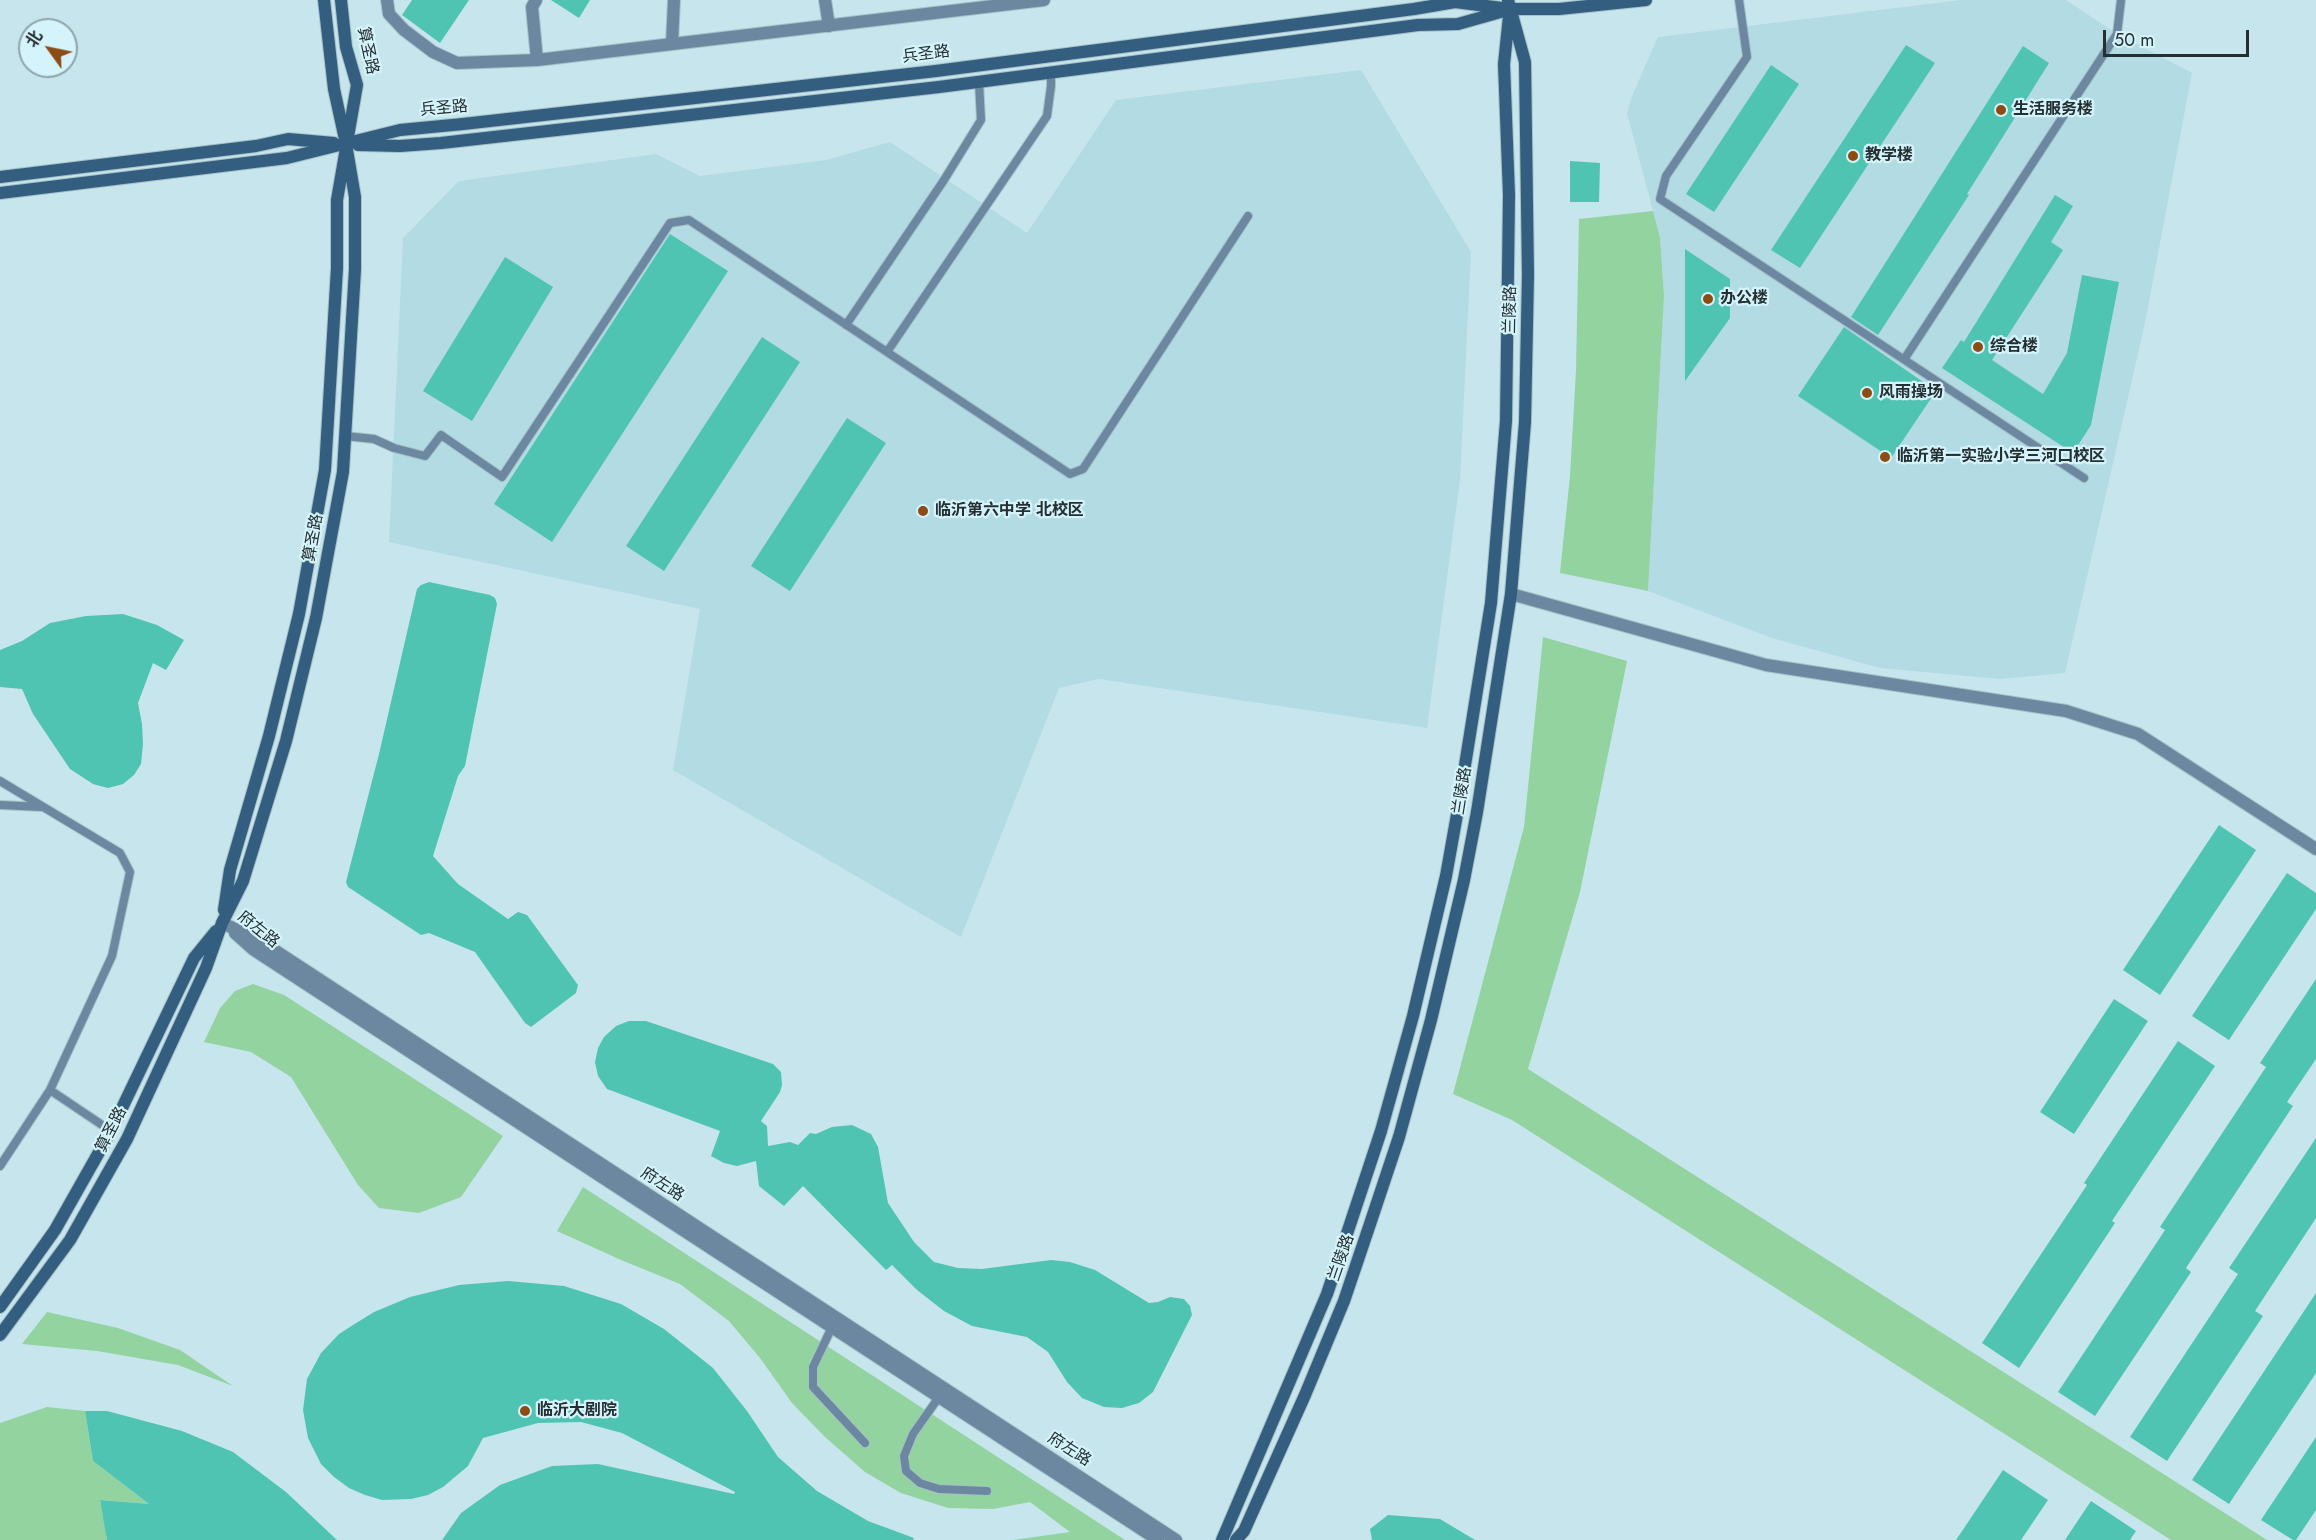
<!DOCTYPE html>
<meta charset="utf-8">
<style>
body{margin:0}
#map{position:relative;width:2316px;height:1540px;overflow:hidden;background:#c7e5ec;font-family:Jost,"Noto Sans SC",sans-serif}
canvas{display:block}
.north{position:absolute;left:18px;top:18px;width:60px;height:60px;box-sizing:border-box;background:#d4f3fa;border:2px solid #8ea5aa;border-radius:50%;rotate:303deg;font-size:16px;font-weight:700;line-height:24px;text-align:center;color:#242f32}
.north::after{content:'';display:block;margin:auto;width:21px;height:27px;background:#8c4c14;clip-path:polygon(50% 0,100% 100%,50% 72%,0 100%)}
.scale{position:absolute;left:2103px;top:30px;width:146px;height:27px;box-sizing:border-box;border:3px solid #242f32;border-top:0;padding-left:8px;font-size:18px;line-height:21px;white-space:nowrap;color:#242f32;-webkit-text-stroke:4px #d4f3fa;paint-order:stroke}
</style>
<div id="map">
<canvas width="2316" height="1540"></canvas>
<div class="north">北</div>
<div class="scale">50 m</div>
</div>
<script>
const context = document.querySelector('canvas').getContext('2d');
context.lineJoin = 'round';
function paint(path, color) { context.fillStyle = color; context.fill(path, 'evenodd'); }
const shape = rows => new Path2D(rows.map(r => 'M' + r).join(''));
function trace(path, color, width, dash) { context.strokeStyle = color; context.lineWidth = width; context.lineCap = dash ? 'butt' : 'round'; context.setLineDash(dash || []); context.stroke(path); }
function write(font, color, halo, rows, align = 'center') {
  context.font = font + ' Jost,"Noto Sans SC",sans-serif'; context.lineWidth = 4.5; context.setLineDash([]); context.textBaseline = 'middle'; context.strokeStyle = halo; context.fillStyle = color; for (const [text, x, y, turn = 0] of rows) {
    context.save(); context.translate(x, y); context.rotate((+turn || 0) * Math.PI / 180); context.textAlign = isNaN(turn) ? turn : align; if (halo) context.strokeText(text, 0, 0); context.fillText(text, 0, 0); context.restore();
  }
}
paint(shape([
 [1961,0,2066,0,2117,34,2192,73,2145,323,2065,673,2000,679,1880,668,1772,638,1648,591,1664,296,1660,237,1627,113,1632,96,1658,37],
 [1361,70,1471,252,1460,480,1427,728,1099,679,1059,688,961,937,673,770,700,609,389,542,403,238,459,181,656,154,700,176,826,160,890,142,1027,233,1116,100]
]), '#b3dbe4');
paint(shape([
 [1653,211,1660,237,1664,296,1648,591,1560,573,1570,476,1576,370,1579,219],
 [1543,637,1627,661,1580,892,1528,1069,2267,1540,2171,1540,1512,1120,1453,1094,1524,827],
 [253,984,284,995,503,1136,461,1197,419,1213,379,1208,358,1185,291,1077,251,1052,204,1042,220,1008,235,991],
 [583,1187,1125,1540,1013,1540,1070,1532,1030,1502,993,1509,948,1508,901,1493,865,1472,825,1437,792,1403,760,1358,729,1321,680,1284,621,1260,557,1231],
 [47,1312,118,1328,180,1350,233,1386,178,1365,97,1351,22,1344],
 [47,1407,85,1411,93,1461,149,1504,100,1500,103,1516,149,1525,106,1534,107,1540,0,1540,0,1423]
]), '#92d3a0');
paint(shape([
 [412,0,469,0,440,43,402,15],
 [551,0,590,0,579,18],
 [1906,45,1935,63,1800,268,1771,250],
 [2023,46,2049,63,1967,194,1969,195,1878,335,1851,317],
 [1771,65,1799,84,1714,212,1686,194],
 [1570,161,1600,163,1599,202,1570,202],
 [2055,195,2073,206,2051,242,2063,250,1992,360,2043,394,2067,353,2082,275,2119,282,2091,425,2073,453,1942,368,1961,340,1964,342],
 [670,234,728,271,552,542,494,504],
 [1685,249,1730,279,1730,318,1685,381],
 [505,257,553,287,472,421,423,391],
 [1844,327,1936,391,1891,458,1798,396],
 [762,337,800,362,664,571,626,546],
 [847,418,886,443,790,591,751,566],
 [429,582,490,595,495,598,497,604,465,766,458,776,433,856,458,884,508,919,518,912,527,915,578,985,576,993,531,1027,525,1023,475,952,429,933,421,935,348,887,346,882,379,754,417,589,421,585],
 [123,614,157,625,184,640,166,670,153,663,138,703,142,724,143,744,141,764,134,775,123,784,108,788,93,784,70,769,33,714,22,689,0,687,0,650,22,641,50,623,86,616],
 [2219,825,2256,850,2160,995,2123,970],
 [2287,873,2316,893,2316,909,2229,1040,2192,1016],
 [2316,979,2316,1059,2287,1102,2293,1106,2186,1268,2191,1272,2095,1416,2058,1392,2165,1230,2160,1227,2266,1067,2260,1063],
 [2114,999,2148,1021,2074,1134,2040,1112],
 [629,1021,646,1021,773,1064,781,1072,782,1085,780,1092,761,1121,767,1126,768,1146,790,1142,798,1145,810,1133,816,1134,832,1127,852,1125,871,1134,878,1147,888,1203,914,1242,934,1262,958,1268,982,1269,1051,1260,1070,1262,1095,1270,1149,1303,1158,1302,1170,1297,1184,1299,1190,1306,1192,1315,1153,1392,1139,1403,1122,1408,1104,1407,1082,1398,1067,1382,1048,1352,1027,1337,972,1326,944,1311,917,1290,892,1265,886,1270,803,1186,784,1206,759,1186,756,1161,737,1166,724,1163,711,1156,720,1131,607,1089,598,1076,595,1062,598,1048,604,1037,616,1026],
 [2178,1041,2215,1066,2112,1221,2115,1223,2019,1368,1982,1343,2087,1185,2084,1183],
 [2316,1138,2316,1218,2255,1311,2263,1316,2167,1461,2130,1437,2238,1274,2229,1268],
 [508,1281,564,1286,621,1304,664,1329,713,1368,747,1411,778,1457,817,1491,868,1521,914,1538,913,1540,442,1540,461,1513,500,1485,552,1466,598,1464,734,1494,735,1492,622,1433,581,1422,538,1423,483,1438,468,1466,443,1487,428,1495,411,1499,382,1500,365,1495,349,1488,334,1477,321,1464,308,1438,303,1410,307,1379,321,1353,339,1334,353,1325,374,1312,410,1297,459,1285],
 [2316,1293,2316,1373,2229,1504,2192,1480],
 [85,1411,107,1411,182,1431,233,1452,286,1492,337,1540,107,1540,100,1500,149,1504,93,1461],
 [2316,1437,2316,1510,2296,1540,2293,1540,2261,1520],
 [2003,1470,2048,1500,2021,1540,1956,1540],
 [2091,1501,2136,1531,2130,1540,2065,1540],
 [1388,1515,1440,1519,1475,1540,1372,1540,1370,1529]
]), '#50c4b3');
const service = shape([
 [1739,0,1747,57,1666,176,1660,199,2084,478],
 [846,325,944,180,981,120,979,82],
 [887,352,1047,116,1051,86,1051,72],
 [1905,358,2117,34,2121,0],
 [345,436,374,439,394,448,425,456,441,435,502,477,670,223,689,220,1070,474,1083,469,1248,216],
 [0,781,120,853,130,872,112,956,50,1090,0,1166],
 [0,805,42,807],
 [50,1090,111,1131],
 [832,1327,813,1367,813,1387,865,1443],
 [939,1397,913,1434,904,1456,906,1471,920,1483,939,1489,987,1491]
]);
const minor = shape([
 [387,0,389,14,404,30,433,52,457,63,537,60,1044,0],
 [536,0,532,7,537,60],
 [825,0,829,26],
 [672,44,674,0],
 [1511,594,1766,665,2066,711,2138,734,2316,849]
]);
const tertiary = shape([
 [222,923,259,940,1176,1540],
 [235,933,254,950,1158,1540]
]);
const secondary = shape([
 [358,145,400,146,441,143,939,87,1418,25,1458,24,1504,11],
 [0,177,256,146,288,139,334,143],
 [0,193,287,158,400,130,463,124,936,71,1414,9,1455,2,1510,9,1559,9,1646,0],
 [224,910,230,870,269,736,299,614,325,470,337,268,337,200,357,85,346,47,341,0],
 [0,1307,55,1230,111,1131,194,958,216,931],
 [0,1335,70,1240,127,1139,206,968,222,923,243,881,286,741,316,618,343,472,355,269,355,197,346,144,334,89,324,0],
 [1222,1540,1327,1294,1381,1131,1413,1016,1446,876,1458,809,1491,603,1506,421,1509,195,1504,64,1509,16],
 [1236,1540,1244,1531,1305,1395,1344,1301,1370,1224,1399,1137,1431,1020,1464,880,1477,812,1511,594,1525,422,1528,275,1525,62,1508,0]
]);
trace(service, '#a6c1c7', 10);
trace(minor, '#a6c1c7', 14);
trace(tertiary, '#a6c1c7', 14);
trace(secondary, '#a6c1c7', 14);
trace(service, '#6c88a0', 8);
trace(minor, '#6c88a0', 12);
trace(tertiary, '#6c88a0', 12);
trace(secondary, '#335e80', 12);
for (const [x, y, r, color] of [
 [2001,110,6,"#8c4c14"],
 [1853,156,6,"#8c4c14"],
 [1708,299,6,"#8c4c14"],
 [1978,347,6,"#8c4c14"],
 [1867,393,6,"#8c4c14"],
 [1885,457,6,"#8c4c14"],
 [923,511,6,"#8c4c14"],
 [525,1411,6,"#8c4c14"]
]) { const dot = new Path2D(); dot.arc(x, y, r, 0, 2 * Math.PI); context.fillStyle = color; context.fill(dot); trace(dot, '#d4f3fa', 2); }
write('16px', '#242f32', '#d4f3fa', [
 ["算圣路",367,51,78],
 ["兵圣路",926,55,-7],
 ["兵圣路",444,109,-5],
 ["兰陵路",1511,310,-89],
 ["算圣路",314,538,-80],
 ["兰陵路",1463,791,-81],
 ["府左路",258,930,39],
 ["算圣路",112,1130,-63],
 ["府左路",662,1185,33],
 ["兰陵路",1342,1258,-71],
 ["府左路",1069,1450,33]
]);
write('bold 16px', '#242f32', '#d4f3fa', [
 ["生活服务楼",2013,110],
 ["教学楼",1865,156],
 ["办公楼",1720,299],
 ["综合楼",1990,347],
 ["风雨操场",1879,393],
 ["临沂第一实验小学三河口校区",1897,457],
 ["临沂第六中学 北校区",935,511],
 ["临沂大剧院",537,1411]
], 'left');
</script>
